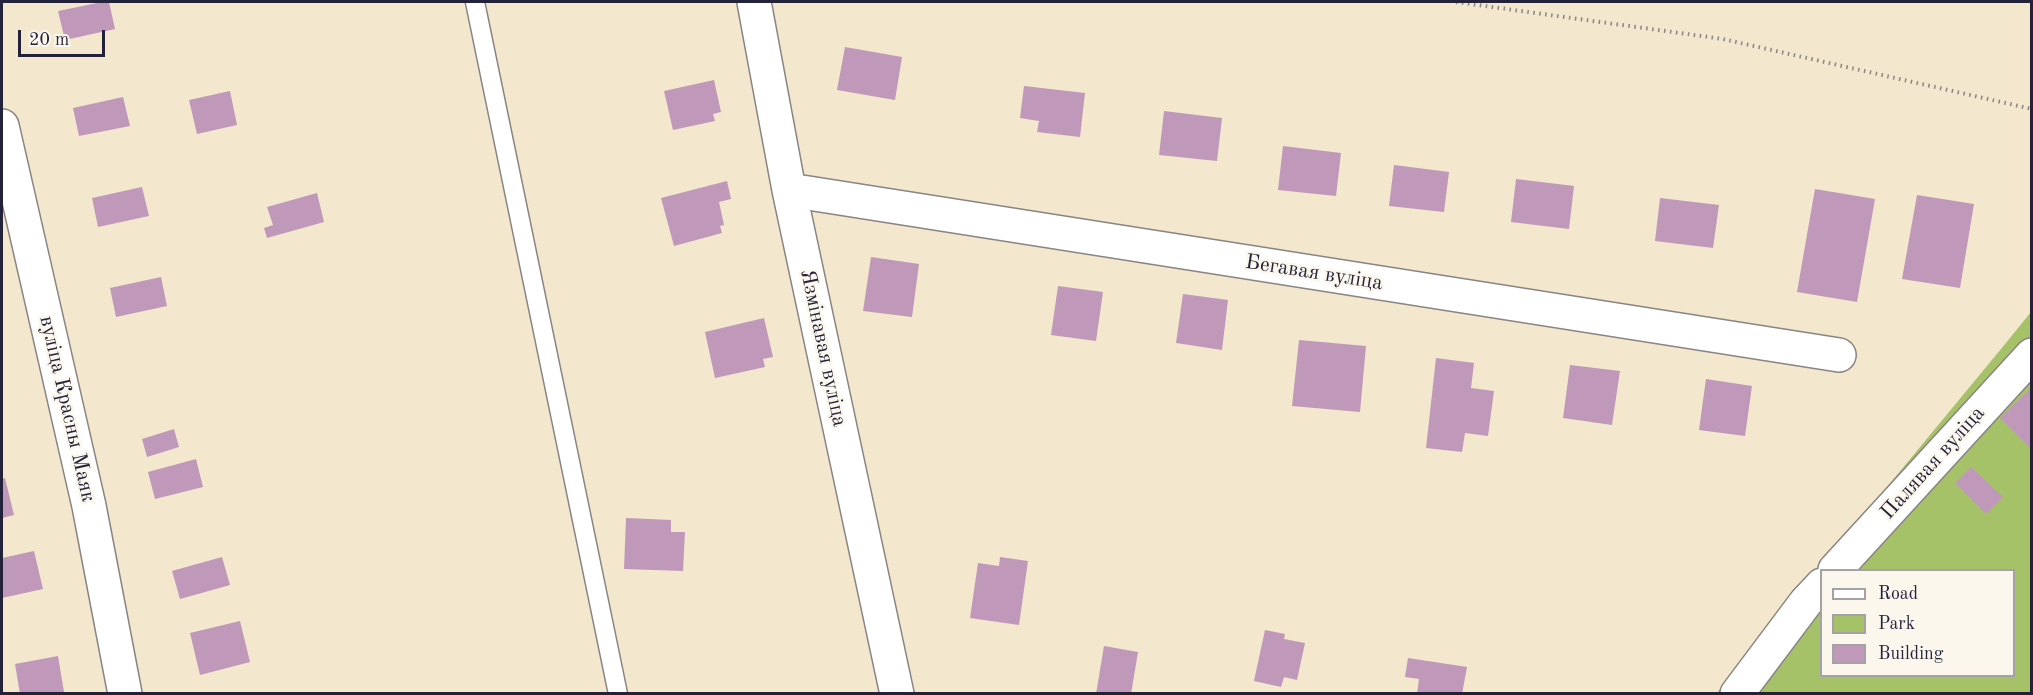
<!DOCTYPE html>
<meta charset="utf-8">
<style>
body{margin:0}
#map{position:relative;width:2033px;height:695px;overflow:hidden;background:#f3e7ce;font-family:"Old Standard TT",serif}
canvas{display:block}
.frame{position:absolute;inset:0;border:3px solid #22223b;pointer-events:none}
.legend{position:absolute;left:1820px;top:569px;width:195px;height:108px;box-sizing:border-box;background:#fbf7ec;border:2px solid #a4a2a5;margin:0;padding:8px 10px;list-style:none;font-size:18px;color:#22223b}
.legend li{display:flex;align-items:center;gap:12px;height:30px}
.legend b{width:30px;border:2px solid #a4a2a5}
.scale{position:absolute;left:18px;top:30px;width:87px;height:27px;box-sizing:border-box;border:3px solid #22223b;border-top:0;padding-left:8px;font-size:18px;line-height:21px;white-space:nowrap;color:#22223b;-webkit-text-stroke:4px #fbf7ec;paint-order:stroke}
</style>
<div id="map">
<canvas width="2033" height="695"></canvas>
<div class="frame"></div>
<ul class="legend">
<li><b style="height:8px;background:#fff"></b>Road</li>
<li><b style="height:16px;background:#a6c269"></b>Park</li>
<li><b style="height:16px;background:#c098ba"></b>Building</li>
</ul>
<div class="scale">20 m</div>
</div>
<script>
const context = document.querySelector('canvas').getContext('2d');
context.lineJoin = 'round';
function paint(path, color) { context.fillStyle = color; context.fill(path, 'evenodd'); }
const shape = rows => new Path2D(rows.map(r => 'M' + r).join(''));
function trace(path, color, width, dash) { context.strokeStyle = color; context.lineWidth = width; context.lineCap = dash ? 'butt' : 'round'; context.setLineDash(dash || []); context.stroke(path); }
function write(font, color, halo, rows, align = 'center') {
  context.font = font + ' "Old Standard TT",serif'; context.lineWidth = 5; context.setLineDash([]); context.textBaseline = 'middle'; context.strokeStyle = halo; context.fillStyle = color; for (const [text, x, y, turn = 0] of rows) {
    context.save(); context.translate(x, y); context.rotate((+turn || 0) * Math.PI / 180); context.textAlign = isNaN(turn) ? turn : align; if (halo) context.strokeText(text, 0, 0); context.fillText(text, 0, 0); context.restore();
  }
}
paint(shape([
 [2031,312,2031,693,1716,694,2001,349],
 [1822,570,2014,570,2014,676,1822,676]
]), '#a6c269');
paint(shape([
 [102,2,109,2,115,29,65,40,58,11],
 [845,47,902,57,895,100,837,90],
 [714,80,721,112,713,114,715,121,673,130,664,91],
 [1024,86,1085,93,1080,137,1037,132,1039,121,1020,118],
 [230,91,237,125,197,134,189,100],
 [123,97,130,126,79,136,73,108],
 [1164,111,1222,118,1217,161,1159,155],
 [1283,146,1341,153,1336,196,1278,190],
 [1394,165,1449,172,1444,212,1389,206],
 [1516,179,1574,186,1569,229,1511,222],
 [727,181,731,199,719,202,724,225,720,226,722,233,674,246,661,198],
 [142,187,149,216,98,227,92,198],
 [1815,189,1875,199,1857,302,1797,292],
 [317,193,324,222,267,238,264,228,273,225,267,207],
 [1917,195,1974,204,1960,288,1902,279],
 [1660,198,1719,205,1713,248,1655,241],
 [871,257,919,264,912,317,863,311],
 [161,277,167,306,116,317,110,288],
 [1058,286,1103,292,1096,341,1051,335],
 [1183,294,1228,300,1222,350,1176,343],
 [764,318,773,357,763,359,765,367,715,378,705,332],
 [1299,340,1366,346,1360,412,1292,406],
 [1436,358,1474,363,1471,388,1494,391,1488,436,1465,433,1462,452,1426,448],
 [1570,365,1620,371,1612,425,1563,418],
 [1706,379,1752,386,1745,436,1699,430],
 [2032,387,2032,450,2000,418],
 [174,429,179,447,147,457,142,439],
 [196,459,203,487,155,499,148,472],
 [1971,467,2003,497,1986,514,1955,483],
 [5,478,14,515,2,518,2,479],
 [626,518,671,520,671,532,685,532,683,571,624,569],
 [34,551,43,589,2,598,2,558],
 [222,557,230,585,180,599,172,571],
 [1000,557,1028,561,1019,625,970,618,978,563,999,566],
 [240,621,250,662,200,675,190,633],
 [1265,630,1285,634,1284,639,1305,643,1297,680,1284,677,1281,687,1254,681],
 [1104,646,1138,652,1131,694,1096,694],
 [58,656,64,692,20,694,15,664],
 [1408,658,1467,667,1462,694,1417,694,1419,679,1405,677]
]), '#c098ba');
const lane = shape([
 [475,2,618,694]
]);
const street = shape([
 [754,2,789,190,897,694],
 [789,190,1839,355],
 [1835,570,2032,355],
 [1737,694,1806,602,1822,585]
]);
const secondary = shape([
 [2,126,89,506,125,694]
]);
trace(lane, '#8a8484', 21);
trace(street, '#8a8484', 36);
trace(secondary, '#8a8484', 36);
trace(shape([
 [1456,2,1723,39,2032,109]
]), '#8a8484', 4, [1.5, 4.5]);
trace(lane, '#fff', 18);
trace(street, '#fff', 33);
trace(secondary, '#fff', 33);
write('21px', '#22223b', '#fbf7ec', [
 ["Бегавая вуліца",1314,273,9],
 ["Язмінавая вуліца",823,348,78],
 ["вуліца Красны Маяк",67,409,77],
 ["Палявая вуліца",1933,463,-48]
]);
</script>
